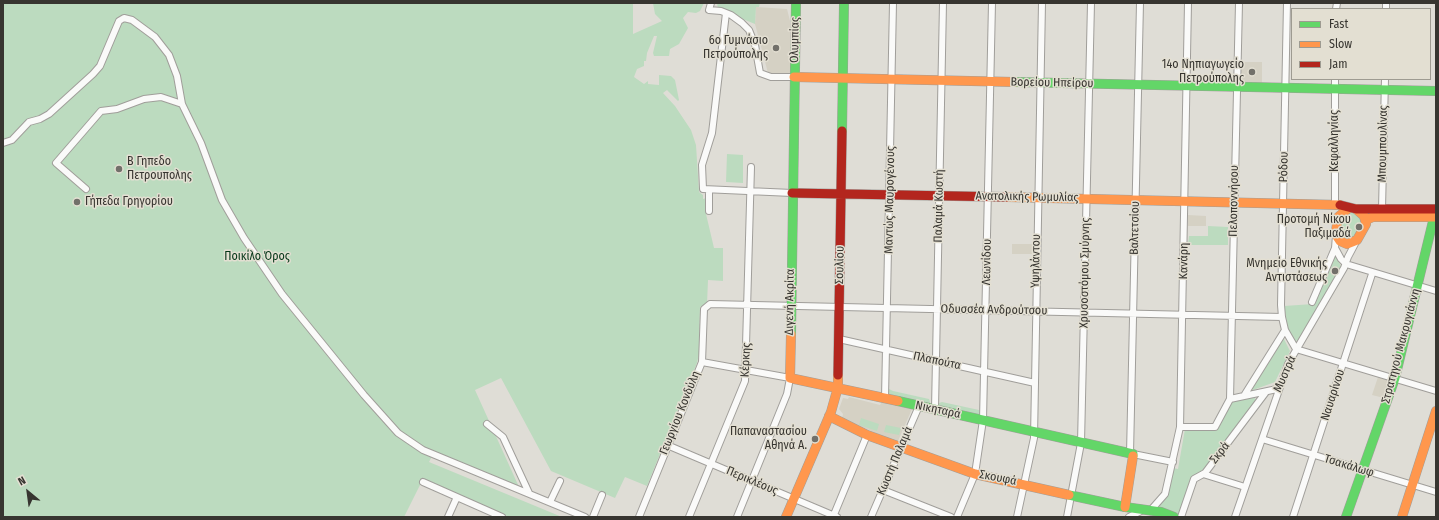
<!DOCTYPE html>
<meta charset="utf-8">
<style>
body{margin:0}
#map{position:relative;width:1439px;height:520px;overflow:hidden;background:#dfddd6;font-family:"Fira Sans Condensed",sans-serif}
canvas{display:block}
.frame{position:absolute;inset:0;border:4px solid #373530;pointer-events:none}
.legend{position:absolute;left:1291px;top:8px;width:140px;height:72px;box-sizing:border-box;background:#e3dfd2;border:1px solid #9e9b91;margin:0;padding:5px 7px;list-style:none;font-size:12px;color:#373530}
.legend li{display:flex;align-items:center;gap:8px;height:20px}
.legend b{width:20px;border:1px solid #9e9b91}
.north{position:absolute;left:8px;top:472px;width:40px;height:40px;-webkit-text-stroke:3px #e3dfd2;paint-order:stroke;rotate:331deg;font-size:11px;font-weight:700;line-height:16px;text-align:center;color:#373530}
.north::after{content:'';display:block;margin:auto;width:14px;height:18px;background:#373530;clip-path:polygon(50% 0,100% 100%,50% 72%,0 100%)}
</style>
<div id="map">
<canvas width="1439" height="520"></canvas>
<div class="frame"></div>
<ul class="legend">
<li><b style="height:5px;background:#63d668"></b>Fast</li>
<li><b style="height:5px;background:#ff974d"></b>Slow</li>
<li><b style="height:5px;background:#b3261e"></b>Jam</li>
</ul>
<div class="north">N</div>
</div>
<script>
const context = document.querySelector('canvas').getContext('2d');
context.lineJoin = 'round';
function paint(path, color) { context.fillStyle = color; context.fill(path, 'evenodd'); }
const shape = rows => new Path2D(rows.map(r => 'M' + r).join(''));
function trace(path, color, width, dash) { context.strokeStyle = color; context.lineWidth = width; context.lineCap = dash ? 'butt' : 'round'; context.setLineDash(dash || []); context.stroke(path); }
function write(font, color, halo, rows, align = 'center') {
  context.font = font + ' "Fira Sans Condensed",sans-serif'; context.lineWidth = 3; context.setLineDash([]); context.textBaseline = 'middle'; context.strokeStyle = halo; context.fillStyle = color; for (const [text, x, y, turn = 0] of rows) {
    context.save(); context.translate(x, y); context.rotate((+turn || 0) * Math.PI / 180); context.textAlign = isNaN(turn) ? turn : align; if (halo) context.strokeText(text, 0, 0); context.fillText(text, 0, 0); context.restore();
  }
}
paint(shape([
 [756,7,787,9,790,21,791,73,768,73,755,24],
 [1241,62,1262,62,1262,83,1241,82],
 [1188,215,1206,216,1206,226,1188,226],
 [1012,244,1032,244,1032,254,1012,254],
 [1378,377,1389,381,1384,398,1372,395],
 [849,397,880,405,882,402,912,409,898,441,896,442,842,418,843,414,839,409,843,398,848,399]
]), '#d5d1c4');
paint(shape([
 [3,3,633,3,633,34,662,21,655,14,653,3,704,3,700,11,696,13,688,12,683,18,688,28,679,44,670,49,669,56,654,56,653,53,657,36,654,36,647,53,646,61,644,61,644,66,637,69,634,77,644,84,648,81,648,84,659,85,659,75,671,76,675,80,679,100,678,101,667,90,663,93,675,106,691,130,696,145,699,192,703,195,703,199,706,198,706,214,714,248,723,248,723,281,708,280,707,304,700,307,699,354,697,363,647,486,625,477,615,498,551,471,501,378,475,390,519,487,434,452,429,462,562,517,509,517,423,479,404,517,3,517],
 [717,3,760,3,759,7,756,7,755,24,718,9],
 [727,154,743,155,743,183,726,182],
 [1347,212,1357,212,1363,223,1354,238,1344,240,1339,230,1341,218],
 [1208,226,1228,227,1228,245,1188,245,1189,236,1208,236],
 [1335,255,1342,268,1299,340,1295,341,1288,329,1284,306,1313,304,1327,278],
 [1283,337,1290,351,1275,382,1253,390,1251,388],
 [889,389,893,391,929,399,930,402,929,404,889,395],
 [1253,396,1257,401,1206,469,1192,478,1180,516,1161,509,1159,505,1166,496,1173,468,1178,469,1185,429,1217,430,1231,400,1240,401,1244,397],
 [942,402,979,410,980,414,980,415,939,407,939,403],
 [861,418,879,424,877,431,859,425],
 [886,425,901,428,899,435,884,432]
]), '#bcdbbf');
const street = shape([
 [711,3,709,10,721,11,731,15,742,23,749,30,755,45,760,73,771,77,794,77],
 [1287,3,1281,305,1282,317,1285,330,1296,349,1436,391],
 [1336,9,1337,3],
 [1386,9,1386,3],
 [726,13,712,133,702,165,703,189,792,193],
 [3,143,12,140,29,122,40,119,49,114,93,74,100,66,119,21,124,18,132,20,155,37,169,55,177,76,182,104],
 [86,189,56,163,101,111,117,109,144,99,161,97,182,104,201,143,222,200,244,238,282,294,364,395,398,433,423,450,585,517],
 [1335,204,1335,79],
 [1382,209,1385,79],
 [709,211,709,191],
 [1335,248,1341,259,1346,264,1436,291],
 [1312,302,1335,248,1336,235],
 [839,339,1035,383],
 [702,362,790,378,787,394,737,517],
 [1245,394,1285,330],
 [885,398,893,3],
 [1230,399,1277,389],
 [935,409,943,3],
 [487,424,503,437,529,493],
 [1180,427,1215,427,1230,399,1239,3],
 [1262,439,1436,492],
 [667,445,837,517],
 [1130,454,1140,3],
 [1133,454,1173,462],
 [1203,474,1245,487],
 [423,482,502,517],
 [883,490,951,517],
 [550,502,560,481],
 [1150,511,1165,494,1180,427,1188,3],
 [448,517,457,497],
 [593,517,602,495],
 [639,517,702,362,704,309,710,304,1282,317],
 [689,517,745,381,751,167],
 [833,517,867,435],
 [871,517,919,406],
 [957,517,975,474,983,420,992,3],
 [1017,517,1034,438,1042,3],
 [1067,517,1081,443,1091,3],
 [1129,517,1143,510],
 [1181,517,1194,479,1205,473,1266,392],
 [1235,517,1288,364,1344,268,1348,257,1357,240],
 [1293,517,1372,274]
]);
const fast = shape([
 [1015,82,1436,91],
 [842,131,844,3],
 [791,334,796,3],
 [898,401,1133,454,1133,456],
 [1069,495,1125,507,1161,512,1174,517],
 [1346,517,1395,378,1434,217]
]);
const slow = shape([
 [794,77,1015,82],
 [1007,197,1340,205],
 [1349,208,1338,217,1336,231,1336,235,1340,241,1347,244,1357,240,1366,224,1364,216,1356,209],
 [1366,220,1373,217,1436,217],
 [791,334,790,378,898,401],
 [829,416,867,435,975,474,1069,495],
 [1125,507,1133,456],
 [786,517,831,412,838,387,838,375],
 [1402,517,1436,411]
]);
const jam = shape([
 [792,193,1007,197],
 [1340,205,1356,209,1436,209],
 [838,375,842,131]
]);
trace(street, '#a09e9a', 8);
trace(fast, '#a09e9a', 10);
trace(slow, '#a09e9a', 10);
trace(jam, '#a09e9a', 10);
trace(street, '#fafaf9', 6);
trace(fast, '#63d668', 9);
trace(slow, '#ff974d', 9);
trace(jam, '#b3261e', 9);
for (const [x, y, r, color] of [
 [776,48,4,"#72706a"],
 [1252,72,4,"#72706a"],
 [119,169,4,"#72706a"],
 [77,202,4,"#72706a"],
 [1359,227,4,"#72706a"],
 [1335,271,4,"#72706a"],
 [815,439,4,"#72706a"]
]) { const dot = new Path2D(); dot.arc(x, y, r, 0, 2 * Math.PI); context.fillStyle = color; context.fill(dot); trace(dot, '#e3dfd2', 1.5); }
write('12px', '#373530', '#e3dfd2', [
 ["Ολυμπίας",795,40,-89],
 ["Βορείου Ηπείρου",1052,83,1],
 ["Κεφαλληνίας",1335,141,-90],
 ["Μπουμπουλίνας",1383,144,-89],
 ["Ρόδου",1284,167,-89],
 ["Ανατολικής Ρωμυλίας",1027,197,1],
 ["Μαντώς Μαυρογένους",890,200,-89],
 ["Πελοποννήσου",1234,201,-89],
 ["Παλαμά Κωστή",939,206,-89],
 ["Βαλτετσίου",1135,228,-89],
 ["Υψηλάντου",1036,261,-89],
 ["Κανάρη",1184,261,-89],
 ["Λεωνίδου",987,262,-89],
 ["Σουλίου",840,265,-89],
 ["Χρυσοστόμου Σμύρνης",1085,273,-89],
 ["Διγενή Ακρίτα",790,302,-89],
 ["Οδυσσέα Ανδρούτσου",994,310,1],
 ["Στρατηγού Μακρυγιάννη",1401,346,-75],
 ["Κέρκης",746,360,-87],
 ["Πλαπούτα",937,361,12],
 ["Μυστρά",1285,374,-66],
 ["Ναυαρίνου",1333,395,-72],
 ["Νικηταρά",938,410,12],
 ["Γεωργίου Κονδύλη",680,413,-68],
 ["Σκρά",1220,453,-52],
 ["Κωστή Παλαμά",895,461,-67],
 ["Τσακάλωφ",1349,466,17],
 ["Σκουφά",998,478,11],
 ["Περικλέους",752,481,23]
]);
write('12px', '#373530', '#e3dfd2', [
 ["6ο Γυμνάσιο",768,41],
 ["Πετρούπολης",768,55],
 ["14ο Νηπιαγωγείο",1244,65],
 ["Πετρούπολης",1244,79],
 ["Β Γηπεδο",127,162,"left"],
 ["Πετρουπολης",127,176,"left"],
 ["Γήπεδα Γρηγορίου",85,202,"left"],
 ["Προτομή Νίκου",1351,220],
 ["Παξιμαδά",1351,234],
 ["Μνημείο Εθνικής",1327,264],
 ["Αντιστάσεως",1327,278],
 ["Παπαναστασίου",807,432],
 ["Αθηνά Α.",807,446]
], 'right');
write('12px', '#033617', '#e3dfd2', [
 ["Ποικίλο Όρος",257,257]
]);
</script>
